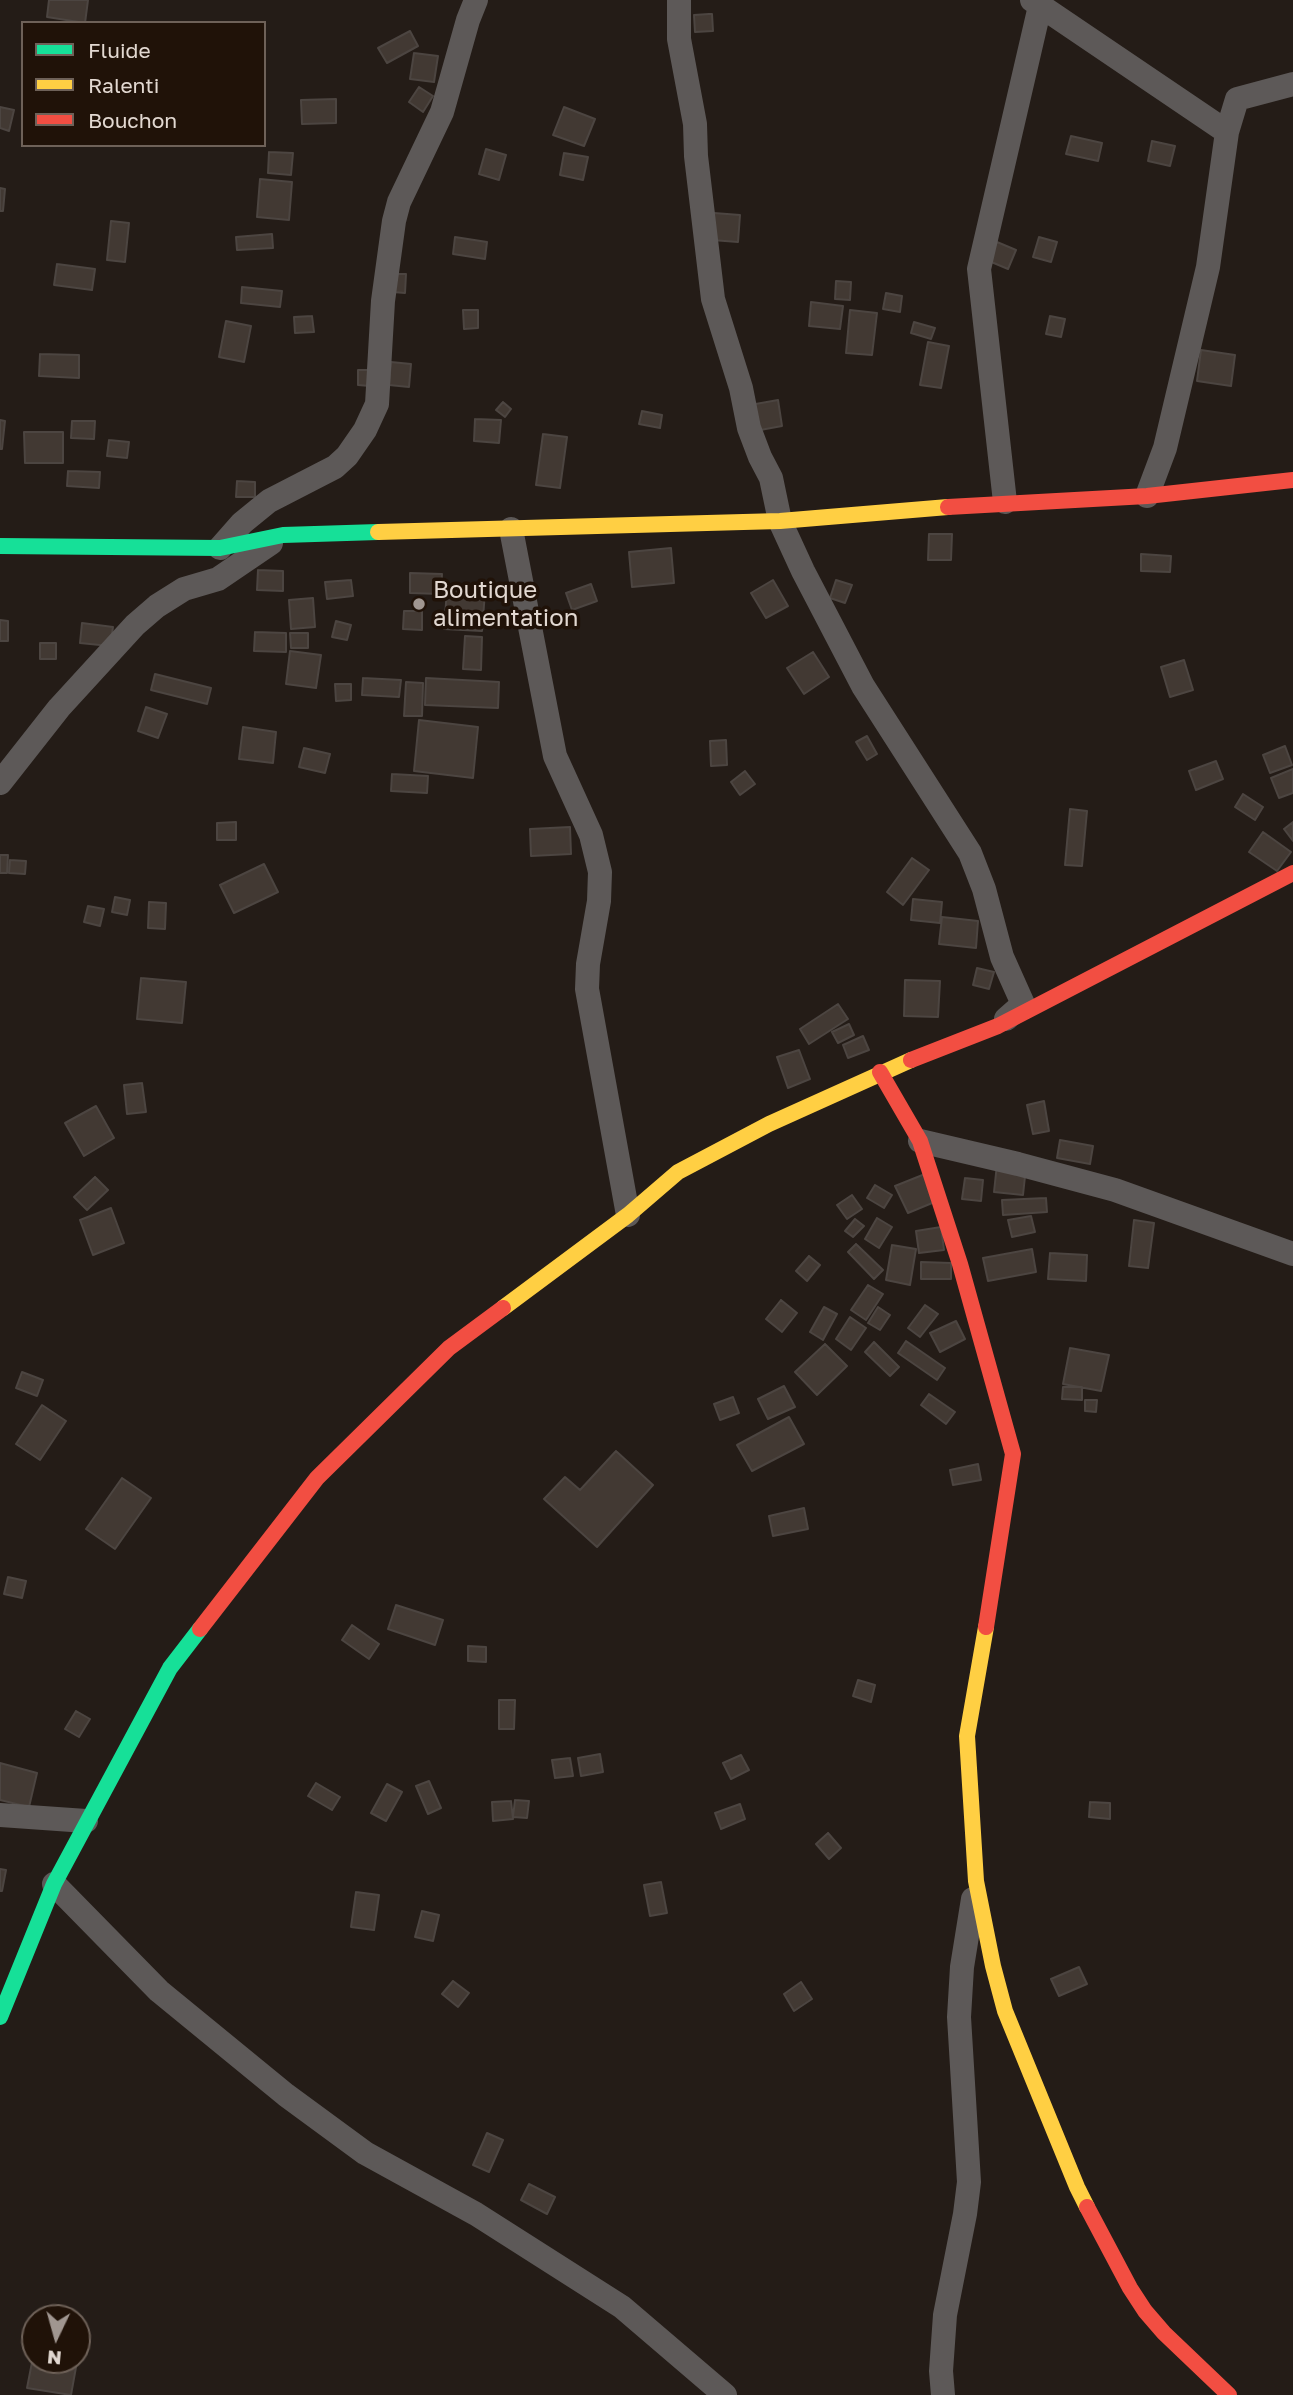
<!DOCTYPE html>
<style>
body{margin:0}
#map{position:relative;width:1293px;height:2395px;overflow:hidden;background:#241c17;font-family:"Golos Text",sans-serif}
canvas{display:block}
.legend{position:absolute;left:21px;top:21px;width:245px;height:126px;box-sizing:border-box;background:#201208;border:2px solid #6e6158;margin:0;padding:9px 12px;list-style:none;font-size:21px;color:#e2d8d1}
.legend li{display:flex;align-items:center;gap:14px;height:35px}
.legend b{width:35px;border:2px solid #6e6158}
.north{position:absolute;left:21px;top:2304px;width:70px;height:70px;box-sizing:border-box;background:#201208;border:2px solid #6e6158;border-radius:50%;rotate:185deg;font-size:19px;font-weight:700;line-height:28px;text-align:center;color:#e2d8d1}
.north::after{content:'';display:block;margin:auto;width:24px;height:32px;background:#a09690;clip-path:polygon(50% 0,100% 100%,50% 72%,0 100%)}
</style>
<div id="map">
<canvas width="1293" height="2395"></canvas>
<ul class="legend">
<li><b style="height:9px;background:#16e098"></b>Fluide</li>
<li><b style="height:9px;background:#ffcf43"></b>Ralenti</li>
<li><b style="height:9px;background:#f24e42"></b>Bouchon</li>
</ul>
<div class="north">N</div>
</div>
<script>
const context = document.querySelector('canvas').getContext('2d');
context.lineJoin = 'round';
function paint(path, color) { context.fillStyle = color; context.fill(path, 'evenodd'); }
const shape = rows => new Path2D(rows.map(r => 'M' + r).join(''));
function trace(path, color, width, dash) { context.strokeStyle = color; context.lineWidth = width; context.lineCap = dash ? 'butt' : 'round'; context.setLineDash(dash || []); context.stroke(path); }
function write(font, color, halo, rows, align = 'center') {
  context.font = font + ' "Golos Text",sans-serif'; context.lineWidth = 7; context.setLineDash([]); context.textBaseline = 'middle'; context.strokeStyle = halo; context.fillStyle = color; for (const [text, x, y, turn = 0] of rows) {
    context.save(); context.translate(x, y); context.rotate((+turn || 0) * Math.PI / 180); context.textAlign = isNaN(turn) ? turn : align; if (halo) context.strokeText(text, 0, 0); context.fillText(text, 0, 0); context.restore();
  }
}
const building = shape([
 [49,0,88,0,85,23,47,17,49,0],
 [709,14,712,14,713,31,695,32,694,15,709,14],
 [410,31,418,46,387,63,378,48,410,31],
 [414,53,438,56,434,82,410,79,414,53],
 [419,87,433,96,423,112,409,102,419,87],
 [336,99,336,123,302,124,301,100,336,99],
 [0,107,14,110,9,131,0,128,0,107],
 [564,107,595,119,584,146,553,135,564,107],
 [1071,136,1102,143,1098,161,1066,154,1071,136],
 [1152,141,1175,146,1170,166,1148,161,1152,141],
 [486,149,506,155,499,180,479,174,486,149],
 [269,152,293,153,291,175,268,173,269,152],
 [564,153,588,157,583,180,560,175,564,153],
 [260,179,292,182,289,220,257,217,260,179],
 [0,188,5,189,3,211,0,211,0,188],
 [714,213,740,215,738,242,712,240,714,213],
 [111,221,129,223,125,262,107,260,111,221],
 [272,234,273,248,237,250,236,237,272,234],
 [455,237,487,242,485,259,453,254,455,237],
 [1039,237,1057,242,1051,262,1033,257,1039,237],
 [997,242,1016,250,1008,269,989,261,997,242],
 [57,264,95,269,92,290,54,285,57,264],
 [394,274,406,274,405,293,393,292,394,274],
 [836,281,851,282,850,300,835,299,836,281],
 [242,287,282,291,280,307,241,303,242,287],
 [886,293,902,296,900,312,883,309,886,293],
 [811,302,843,306,840,329,809,326,811,302],
 [463,310,478,310,478,328,464,329,463,310],
 [850,310,877,313,872,355,846,353,850,310],
 [312,316,314,332,295,333,294,317,312,316],
 [1050,316,1065,319,1061,337,1046,334,1050,316],
 [226,321,251,326,244,362,219,357,226,321],
 [914,322,935,328,931,339,911,333,914,322],
 [928,342,949,346,941,388,920,385,928,342],
 [1201,350,1235,355,1231,386,1197,381,1201,350],
 [40,354,79,355,79,378,39,376,40,354],
 [391,362,411,364,409,387,389,385,391,362],
 [358,370,370,370,370,386,358,385,358,370],
 [778,400,782,426,755,431,750,405,778,400],
 [503,402,511,409,505,417,496,410,503,402],
 [642,411,662,415,660,428,639,424,642,411],
 [475,419,501,420,499,443,474,441,475,419],
 [0,420,5,421,2,449,0,449,0,420],
 [72,421,95,421,94,439,71,438,72,421],
 [24,432,63,432,63,463,25,463,24,432],
 [543,434,567,437,560,488,536,485,543,434],
 [109,440,129,442,127,458,107,456,109,440],
 [68,471,100,472,99,488,67,486,68,471],
 [237,481,255,482,255,497,236,497,237,481],
 [929,534,952,534,951,560,928,560,929,534],
 [671,548,674,583,632,587,629,552,671,548],
 [1141,554,1171,556,1170,572,1141,571,1141,554],
 [258,570,283,571,283,591,257,590,258,570],
 [410,573,442,574,441,594,410,593,410,573],
 [351,580,353,596,327,599,325,582,351,580],
 [773,580,788,606,766,618,751,593,773,580],
 [836,580,852,585,845,603,830,598,836,580],
 [591,584,597,601,572,610,566,593,591,584],
 [447,590,485,592,482,631,444,629,447,590],
 [313,598,315,627,291,629,289,600,313,598],
 [404,611,422,611,422,630,403,629,404,611],
 [0,620,8,621,8,641,0,641,0,620],
 [336,621,351,625,347,640,332,637,336,621],
 [82,623,113,627,110,646,80,643,82,623],
 [255,632,286,633,286,652,254,651,255,632],
 [290,633,308,633,308,648,291,648,290,633],
 [465,636,482,637,481,670,463,669,465,636],
 [40,643,56,643,56,659,40,659,40,643],
 [290,651,321,655,316,688,286,684,290,651],
 [813,652,829,677,804,694,787,668,813,652],
 [1184,660,1193,690,1170,697,1161,667,1184,660],
 [155,674,211,688,207,704,151,690,155,674],
 [363,678,401,680,399,697,362,695,363,678],
 [426,678,499,682,498,708,425,705,426,678],
 [406,682,423,683,422,716,404,716,406,682],
 [335,684,351,684,351,700,336,701,335,684],
 [146,707,167,714,158,738,138,731,146,707],
 [419,720,478,727,473,778,414,771,419,720],
 [243,727,276,732,273,763,239,759,243,727],
 [867,736,877,754,867,760,856,742,867,736],
 [726,740,727,765,711,766,710,741,726,740],
 [1285,746,1292,765,1270,773,1263,755,1285,746],
 [304,748,330,754,325,773,299,767,304,748],
 [1216,761,1223,779,1196,790,1189,771,1216,761],
 [1293,769,1293,793,1279,798,1271,778,1293,769],
 [745,771,755,784,740,795,731,782,745,771],
 [392,774,428,776,427,793,391,791,392,774],
 [1243,794,1263,807,1255,820,1235,807,1243,794],
 [1070,809,1087,811,1082,866,1065,865,1070,809],
 [236,822,236,840,217,840,217,823,236,822],
 [1293,822,1293,841,1284,829,1293,822],
 [570,827,571,854,531,856,530,829,570,827],
 [1263,832,1291,852,1277,871,1249,852,1263,832],
 [0,855,8,855,7,873,0,873,0,855],
 [912,858,929,870,903,905,887,892,912,858],
 [10,860,26,861,25,874,9,873,10,860],
 [264,864,278,892,234,913,220,885,264,864],
 [115,897,130,900,127,915,112,912,115,897],
 [913,899,942,902,940,923,911,920,913,899],
 [149,902,166,903,165,929,148,928,149,902],
 [88,906,104,909,100,926,84,922,88,906],
 [942,917,978,921,976,948,939,944,942,917],
 [977,968,994,972,989,989,973,985,977,968],
 [141,978,186,982,182,1023,137,1019,141,978],
 [905,980,940,981,938,1017,904,1016,905,980],
 [838,1004,848,1019,809,1044,800,1029,838,1004],
 [849,1024,854,1035,838,1043,832,1032,849,1024],
 [863,1036,869,1050,848,1058,843,1045,863,1036],
 [799,1050,810,1079,788,1088,777,1057,799,1050],
 [142,1083,146,1112,127,1114,124,1085,142,1083],
 [1044,1101,1049,1131,1033,1134,1027,1105,1044,1101],
 [96,1106,114,1138,84,1156,65,1123,96,1106],
 [1060,1140,1093,1146,1090,1164,1057,1158,1060,1140],
 [997,1164,1026,1167,1023,1195,994,1192,997,1164],
 [925,1174,937,1201,908,1213,895,1186,925,1174],
 [95,1177,108,1190,87,1210,74,1197,95,1177],
 [965,1178,983,1180,981,1201,962,1199,965,1178],
 [875,1185,892,1195,884,1208,867,1198,875,1185],
 [852,1195,862,1209,847,1219,837,1205,852,1195],
 [1046,1198,1047,1212,1003,1215,1002,1200,1046,1198],
 [111,1208,124,1243,93,1255,80,1220,111,1208],
 [1031,1216,1035,1232,1012,1237,1008,1220,1031,1216],
 [877,1218,892,1227,879,1248,865,1239,877,1218],
 [855,1219,864,1226,853,1237,845,1231,855,1219],
 [1134,1220,1154,1223,1148,1268,1129,1266,1134,1220],
 [941,1227,944,1250,919,1253,916,1231,941,1227],
 [856,1244,883,1270,874,1279,848,1252,856,1244],
 [892,1245,916,1249,910,1285,886,1280,892,1245],
 [1032,1249,1036,1272,988,1281,983,1258,1032,1249],
 [1050,1253,1087,1255,1086,1281,1048,1279,1050,1253],
 [809,1256,820,1265,807,1281,796,1271,809,1256],
 [921,1262,951,1263,951,1279,921,1279,921,1262],
 [868,1285,883,1294,866,1320,851,1310,868,1285],
 [781,1300,797,1313,782,1332,766,1319,781,1300],
 [925,1305,938,1314,920,1337,908,1328,925,1305],
 [824,1307,837,1314,823,1340,810,1332,824,1307],
 [878,1307,890,1315,880,1330,868,1323,878,1307],
 [850,1317,866,1328,851,1350,836,1339,850,1317],
 [956,1321,965,1339,940,1352,930,1333,956,1321],
 [906,1341,945,1368,937,1380,898,1353,906,1341],
 [874,1342,899,1367,890,1376,865,1352,874,1342],
 [825,1344,847,1366,817,1395,795,1372,825,1344],
 [1070,1348,1109,1355,1101,1391,1063,1384,1070,1348],
 [22,1372,43,1380,37,1396,16,1388,22,1372],
 [784,1386,795,1407,768,1419,758,1399,784,1386],
 [1063,1387,1082,1387,1082,1400,1062,1399,1063,1387],
 [929,1394,955,1412,946,1424,921,1405,929,1394],
 [733,1397,739,1413,720,1420,714,1404,733,1397],
 [1085,1400,1097,1400,1096,1412,1085,1411,1085,1400],
 [42,1405,66,1421,40,1460,16,1444,42,1405],
 [789,1417,804,1444,752,1471,737,1445,789,1417],
 [616,1451,653,1485,597,1547,544,1499,565,1477,580,1490,616,1451],
 [978,1464,981,1480,953,1485,950,1470,978,1464],
 [122,1478,151,1498,115,1549,86,1529,122,1478],
 [804,1508,808,1529,773,1536,769,1516,804,1508],
 [8,1577,26,1581,22,1598,4,1594,8,1577],
 [396,1605,443,1620,435,1645,388,1629,396,1605],
 [352,1625,379,1644,369,1659,342,1640,352,1625],
 [468,1646,486,1647,486,1662,468,1661,468,1646],
 [858,1680,875,1685,871,1702,853,1696,858,1680],
 [499,1700,515,1700,514,1729,499,1729,499,1700],
 [76,1711,90,1719,79,1737,65,1729,76,1711],
 [600,1754,603,1772,581,1776,578,1758,600,1754],
 [741,1755,749,1770,731,1779,723,1763,741,1755],
 [570,1758,573,1776,555,1778,552,1760,570,1758],
 [0,1763,37,1773,29,1807,0,1800,0,1763],
 [429,1781,441,1808,428,1814,416,1786,429,1781],
 [316,1783,340,1797,332,1810,308,1796,316,1783],
 [387,1784,402,1792,386,1821,371,1813,387,1784],
 [515,1800,529,1801,527,1818,513,1817,515,1800],
 [511,1801,513,1819,493,1821,492,1802,511,1801],
 [1090,1802,1110,1803,1110,1819,1089,1817,1090,1802],
 [740,1804,745,1819,721,1829,715,1813,740,1804],
 [828,1833,841,1848,829,1859,816,1844,828,1833],
 [0,1869,6,1870,2,1891,0,1891,0,1869],
 [661,1882,667,1913,650,1916,644,1885,661,1882],
 [356,1892,379,1895,374,1930,351,1927,356,1892],
 [422,1911,439,1915,433,1941,415,1937,422,1911],
 [1079,1967,1087,1984,1059,1996,1051,1979,1079,1967],
 [453,1981,469,1993,458,2007,442,1994,453,1981],
 [801,1982,812,1999,794,2011,784,1994,801,1982],
 [487,2133,503,2140,489,2172,473,2165,487,2133],
 [529,2184,555,2197,547,2214,521,2200,529,2184],
 [77,2344,80,2345,71,2395,27,2388,35,2347,35,2360,77,2360,77,2344]
]);
paint(building, '#423933');
trace(building, '#4c4541', 2);
trace(shape([
 [679,0,679,39,695,124,696,156,713,299,741,388,749,428,760,457,771,478,780,521,803,571,863,686,970,853,984,889,1002,957,1023,1004,1006,1019],
 [1032,0,1227,132,1208,267,1165,448,1147,496],
 [1227,132,1237,99,1293,84],
 [1005,502,979,269,1040,6],
 [511,529,555,756,591,835,600,872,599,901,588,964,587,989,628,1215],
 [220,548,242,523,269,501,335,467,347,456,365,430,377,404,383,301,394,221,399,202,442,112,468,20,476,0],
 [0,783,59,708,135,625,157,606,184,589,218,579,271,543],
 [920,1141,1018,1164,1115,1190,1293,1254],
 [0,1815,86,1821],
 [54,1884,159,1991,286,2095,365,2153,476,2214,622,2307,725,2395],
 [943,2395,941,2371,945,2315,965,2214,969,2182,959,2017,962,1967,973,1899]
]), '#5d5958', 24);
trace(shape([
 [0,546,220,548,283,535,378,532],
 [0,2017,54,1884,170,1668,200,1629]
]), '#16e098', 16);
trace(shape([
 [378,532,780,521,948,507],
 [503,1308,628,1215,678,1172,769,1124,911,1060],
 [986,1627,967,1736,976,1881,993,1966,1005,2011,1077,2187,1087,2207]
]), '#ffcf43', 16);
trace(shape([
 [948,507,1147,496,1293,480],
 [911,1060,998,1026,1293,873],
 [880,1072,920,1141,960,1264,1013,1454,986,1627],
 [200,1629,317,1478,449,1348,503,1308],
 [1087,2207,1130,2288,1145,2311,1164,2333,1229,2395]
]), '#f24e42', 16);
for (const [x, y, r, color] of [
 [419,604,7,"#a09690"]
]) { const dot = new Path2D(); dot.arc(x, y, r, 0, 2 * Math.PI); context.fillStyle = color; context.fill(dot); trace(dot, '#201208', 2.5); }
write('24px', '#e2d8d1', '#201208', [
 ["Boutique",433,590],
 ["alimentation",433,618]
], 'left');
</script>
